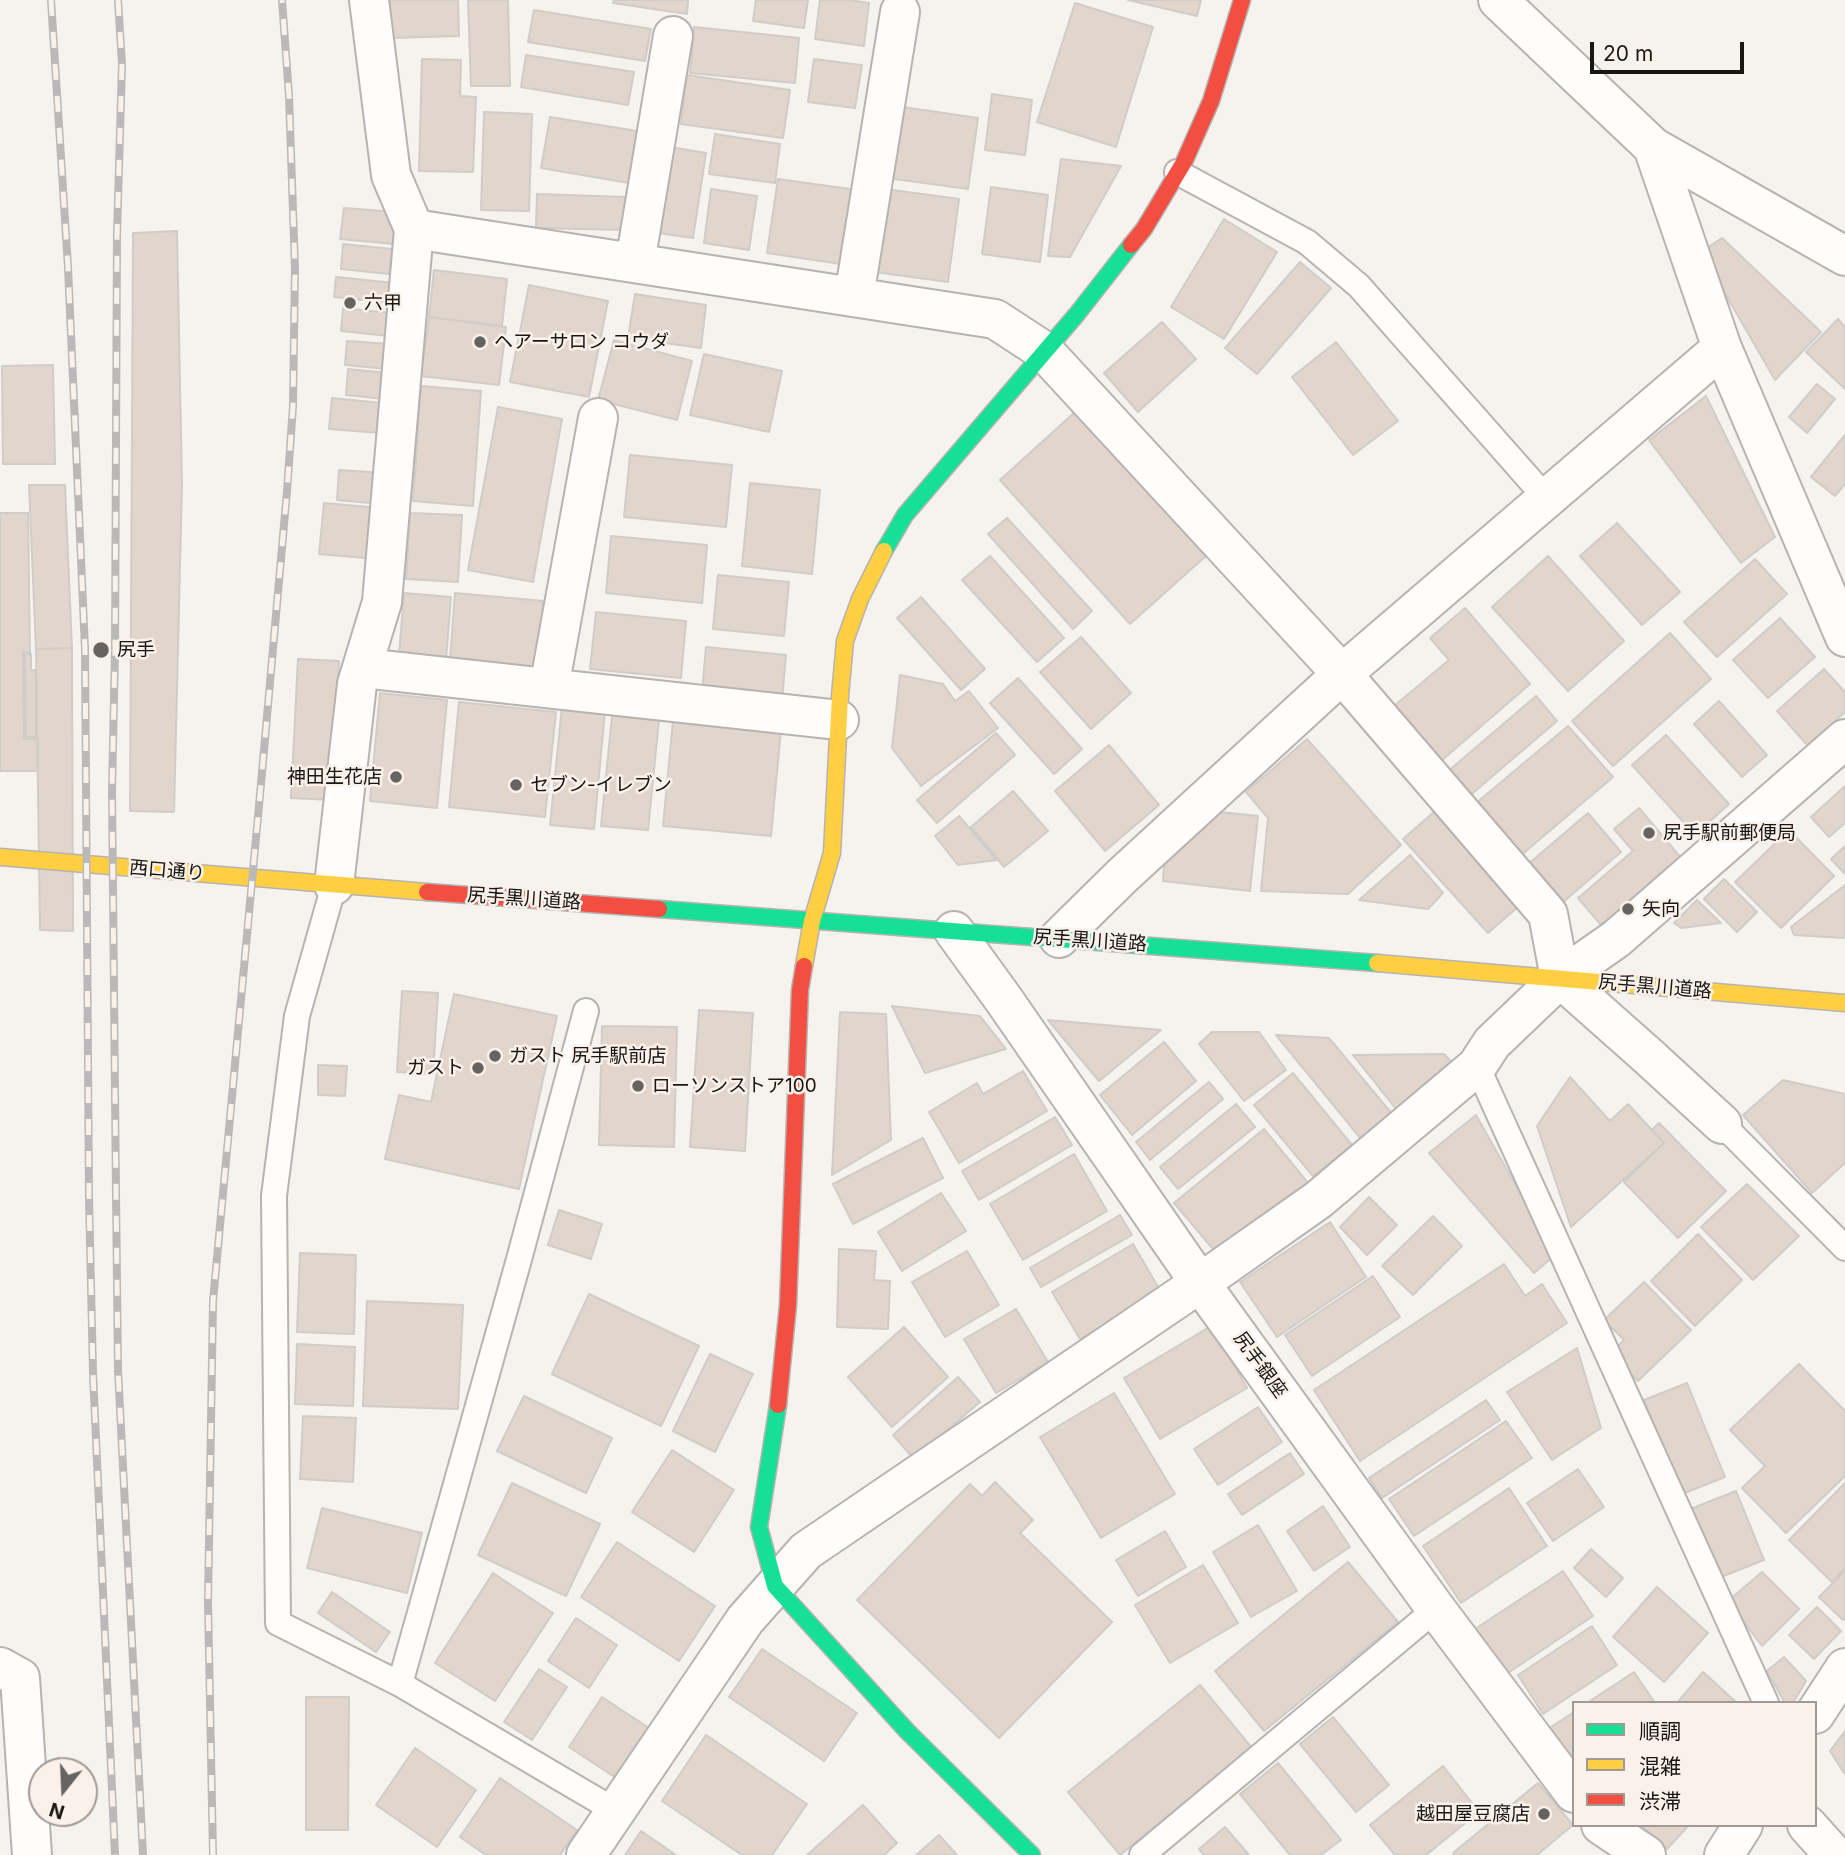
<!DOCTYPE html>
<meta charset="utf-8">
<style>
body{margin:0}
#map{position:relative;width:1845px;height:1855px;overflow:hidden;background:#f6f2ee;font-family:Inter,"Noto Sans JP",sans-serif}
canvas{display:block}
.legend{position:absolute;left:1572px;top:1701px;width:245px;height:126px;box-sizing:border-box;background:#faf1ea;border:2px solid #a09994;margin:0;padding:9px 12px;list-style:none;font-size:21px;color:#1a1614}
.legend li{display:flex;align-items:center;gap:14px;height:35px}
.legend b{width:35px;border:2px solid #a09994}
.north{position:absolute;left:28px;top:1757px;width:70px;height:70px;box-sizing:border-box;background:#faf1ea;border:2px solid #a09994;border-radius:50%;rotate:198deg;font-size:19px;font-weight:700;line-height:28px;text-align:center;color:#1a1614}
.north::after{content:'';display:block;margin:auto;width:24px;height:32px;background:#676360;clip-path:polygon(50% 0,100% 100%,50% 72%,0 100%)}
.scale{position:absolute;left:1590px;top:42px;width:154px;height:32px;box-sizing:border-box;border:4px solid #1a1614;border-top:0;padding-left:9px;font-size:21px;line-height:24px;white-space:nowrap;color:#1a1614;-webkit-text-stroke:5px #faf1ea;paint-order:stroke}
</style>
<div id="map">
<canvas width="1845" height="1855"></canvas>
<ul class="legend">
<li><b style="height:9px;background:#16e098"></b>順調</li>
<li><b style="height:9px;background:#ffcf43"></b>混雑</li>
<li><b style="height:9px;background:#f24e42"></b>渋滞</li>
</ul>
<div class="north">N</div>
<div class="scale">20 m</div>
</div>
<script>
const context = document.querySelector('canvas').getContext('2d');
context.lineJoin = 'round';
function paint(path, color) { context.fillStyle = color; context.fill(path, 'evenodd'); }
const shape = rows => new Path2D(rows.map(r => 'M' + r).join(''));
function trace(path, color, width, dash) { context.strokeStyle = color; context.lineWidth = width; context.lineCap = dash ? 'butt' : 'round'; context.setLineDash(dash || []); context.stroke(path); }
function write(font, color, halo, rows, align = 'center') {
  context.font = font + ' Inter,"Noto Sans JP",sans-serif'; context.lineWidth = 5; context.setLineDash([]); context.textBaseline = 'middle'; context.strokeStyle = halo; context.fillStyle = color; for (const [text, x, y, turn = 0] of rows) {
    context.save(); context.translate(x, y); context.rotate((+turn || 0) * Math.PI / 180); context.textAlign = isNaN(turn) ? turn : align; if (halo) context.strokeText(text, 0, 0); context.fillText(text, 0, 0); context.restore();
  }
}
const building = shape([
 [390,0,458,0,459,36,391,38,390,0],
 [468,0,508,0,510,86,471,86,468,0],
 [614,0,688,0,687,14,613,3,614,0],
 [756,0,808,0,804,28,753,21,756,0],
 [820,0,849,0,869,3,864,46,815,39,820,0],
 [1128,0,1201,0,1197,16,1128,0],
 [1075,3,1153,27,1116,147,1037,122,1075,3],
 [534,10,651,29,645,61,528,42,534,10],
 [694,27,799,38,795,83,690,73,694,27],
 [526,55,634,72,628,105,521,87,526,55],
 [422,59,461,60,460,96,476,97,473,172,419,171,422,59],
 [814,59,862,65,855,108,808,102,814,59],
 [687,75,790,90,783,138,681,124,687,75],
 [992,94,1032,100,1025,155,985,150,992,94],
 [896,106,978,118,968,189,887,178,896,106],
 [484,112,532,114,529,211,481,210,484,112],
 [550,117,637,131,629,183,541,168,550,117],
 [715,134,780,144,775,183,709,174,715,134],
 [670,147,706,153,693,238,658,233,670,147],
 [1061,159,1121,166,1070,257,1048,256,1061,159],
 [778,179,857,190,847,265,767,253,778,179],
 [991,187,1048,195,1040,262,982,254,991,187],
 [878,188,959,199,948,282,867,271,878,188],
 [711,189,757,196,749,250,704,243,711,189],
 [537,194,626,197,625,230,536,228,537,194],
 [344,208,397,212,394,244,340,239,344,208],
 [1224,219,1277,252,1224,339,1171,307,1224,219],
 [177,231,182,485,174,812,130,811,133,233,177,231],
 [1722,238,1821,332,1775,380,1701,252,1722,238],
 [343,244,392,249,389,274,341,269,343,244],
 [1300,262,1331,288,1257,374,1225,348,1300,262],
 [434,270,507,279,502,326,429,317,434,270],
 [336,277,394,283,392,303,334,297,336,277],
 [529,285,608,301,589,397,510,382,529,285],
 [635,294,706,305,701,348,628,338,635,294],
 [343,308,391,313,389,336,341,331,343,308],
 [429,317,506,327,499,385,421,376,429,317],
 [1838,319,1845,327,1845,389,1806,352,1838,319],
 [1162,322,1196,359,1138,412,1104,373,1162,322],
 [614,340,692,361,677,420,598,400,614,340],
 [347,341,389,344,387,369,345,365,347,341],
 [1336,342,1398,421,1353,455,1292,377,1336,342],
 [704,354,782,371,769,432,690,415,704,354],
 [53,365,55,464,3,464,2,366,53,365],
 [348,369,388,373,385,399,346,395,348,369],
 [1817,384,1835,399,1807,433,1789,417,1817,384],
 [421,386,481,391,473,506,413,501,421,386],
 [1706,396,1775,537,1741,563,1649,440,1706,396],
 [332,398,382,403,380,433,329,429,332,398],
 [498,407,562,419,533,582,468,570,498,407],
 [1075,412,1206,556,1130,624,1000,480,1075,412],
 [1845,435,1845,484,1835,496,1811,477,1845,435],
 [630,455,732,465,726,527,624,517,630,455],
 [339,470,384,473,381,504,337,500,339,470],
 [750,483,820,490,812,574,742,566,750,483],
 [29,485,65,485,72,648,36,649,29,485],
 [324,503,380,508,375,559,319,554,324,503],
 [0,513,28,513,30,653,23,652,24,739,38,739,38,771,0,771,0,513],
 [410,513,462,515,458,582,406,579,410,513],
 [1007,518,1092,611,1073,629,988,534,1007,518],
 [1617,523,1680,592,1642,625,1580,556,1617,523],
 [611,536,707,545,702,603,606,593,611,536],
 [990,556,1064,638,1037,662,962,580,990,556],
 [1548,556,1624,641,1568,691,1492,607,1548,556],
 [1755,559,1787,594,1717,657,1684,622,1755,559],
 [718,575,789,582,784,636,713,629,718,575],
 [404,593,451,597,446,660,399,655,404,593],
 [455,593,543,601,538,668,450,660,455,593],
 [921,597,985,669,961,690,897,618,921,597],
 [1465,608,1530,684,1441,761,1394,706,1449,660,1430,638,1465,608],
 [596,612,686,621,681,678,590,669,596,612],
 [1780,618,1815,657,1768,698,1733,660,1780,618],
 [1670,633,1711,679,1613,766,1572,721,1670,633],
 [1081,637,1131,693,1091,729,1040,672,1081,637],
 [706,647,786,655,782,700,702,692,706,647],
 [72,648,73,931,40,930,36,649,72,648],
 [25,654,31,654,31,670,36,670,36,737,26,737,25,654],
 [298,659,339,661,331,800,291,798,298,659],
 [1824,669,1845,692,1845,712,1808,746,1777,711,1824,669],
 [900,675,943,684,955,701,969,691,998,728,921,786,892,748,900,675],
 [1018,678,1082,749,1054,774,990,703,1018,678],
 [380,693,447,700,437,808,370,801,380,693],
 [1536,696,1557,721,1467,798,1446,773,1536,696],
 [1719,701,1767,755,1742,777,1694,724,1719,701],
 [459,702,556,712,545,817,449,807,459,702],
 [562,707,605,712,594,829,550,825,562,707],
 [612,716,659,720,648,830,601,826,612,716],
 [673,720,781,730,771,836,663,826,673,720],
 [1568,726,1613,777,1519,857,1475,804,1568,726],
 [996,733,1015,755,937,823,917,800,996,733],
 [1666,735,1729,804,1695,835,1632,765,1666,735],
 [1307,739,1401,845,1348,894,1261,891,1268,818,1246,792,1307,739],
 [1109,745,1159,805,1105,851,1055,791,1109,745],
 [1845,786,1845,823,1829,837,1811,817,1845,786],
 [1013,791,1048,831,1004,867,971,827,1013,791],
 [1639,808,1681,858,1601,925,1578,898,1633,851,1614,829,1639,808],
 [1435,811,1519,906,1488,933,1403,839,1435,811],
 [1220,812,1258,816,1250,891,1163,881,1164,864,1220,812],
 [1588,813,1621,852,1561,904,1527,865,1588,813],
 [959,816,997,860,958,865,935,836,959,816],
 [1789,830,1834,876,1781,928,1735,882,1789,830],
 [1845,846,1845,874,1831,859,1845,846],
 [1410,855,1443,893,1428,909,1359,900,1410,855],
 [1724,879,1757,912,1737,932,1704,899,1724,879],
 [1845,885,1845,938,1794,935,1791,927,1845,885],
 [1697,900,1721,923,1681,928,1674,923,1697,900],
 [402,991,438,993,433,1074,397,1072,402,991],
 [454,994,557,1016,519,1189,385,1159,399,1095,431,1102,454,994],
 [892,1006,980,1016,1006,1049,925,1073,892,1006],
 [699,1010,753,1013,745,1151,690,1147,699,1010],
 [840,1012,886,1014,891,1140,832,1175,840,1012],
 [1048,1020,1161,1030,1099,1081,1048,1020],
 [602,1026,677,1027,674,1147,599,1145,602,1026],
 [1212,1032,1259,1032,1286,1070,1244,1101,1199,1044,1212,1032],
 [1276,1035,1329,1038,1397,1120,1366,1145,1276,1035],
 [1164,1042,1196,1081,1132,1135,1100,1095,1164,1042],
 [1444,1054,1454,1065,1396,1109,1353,1055,1444,1054],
 [318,1065,347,1066,345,1096,318,1095,318,1065],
 [1023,1071,1047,1111,959,1163,929,1112,977,1083,983,1094,1023,1071],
 [1293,1073,1352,1145,1313,1176,1254,1105,1293,1073],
 [1570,1077,1610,1121,1628,1104,1664,1143,1571,1227,1537,1126,1570,1077],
 [1783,1080,1845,1094,1845,1163,1812,1193,1743,1115,1783,1080],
 [1209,1082,1223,1099,1150,1160,1136,1142,1209,1082],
 [1236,1104,1255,1127,1178,1189,1160,1167,1236,1104],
 [1476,1115,1555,1255,1534,1273,1429,1153,1476,1115],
 [1055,1117,1072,1145,979,1200,962,1171,1055,1117],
 [1659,1123,1726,1191,1678,1238,1624,1182,1664,1143,1652,1130,1659,1123],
 [1264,1129,1308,1183,1219,1256,1174,1203,1264,1129],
 [923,1138,943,1178,853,1224,833,1184,923,1138],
 [1074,1154,1107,1211,1023,1260,990,1204,1074,1154],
 [1747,1184,1799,1236,1753,1280,1701,1227,1747,1184],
 [941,1193,966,1231,902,1271,878,1232,941,1193],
 [1369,1197,1397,1225,1367,1255,1340,1227,1369,1197],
 [559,1210,602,1224,591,1259,548,1245,559,1210],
 [1120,1215,1132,1235,1041,1287,1030,1268,1120,1215],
 [1433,1216,1462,1246,1413,1295,1382,1266,1433,1216],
 [1330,1222,1366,1277,1277,1337,1240,1282,1330,1222],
 [1698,1234,1742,1280,1695,1326,1651,1281,1698,1234],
 [1133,1244,1161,1292,1080,1339,1052,1292,1133,1244],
 [839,1249,876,1251,874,1280,890,1281,888,1329,837,1327,839,1249],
 [967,1251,999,1305,945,1337,912,1282,967,1251],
 [300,1253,356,1255,354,1334,297,1332,300,1253],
 [1504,1264,1525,1296,1542,1284,1567,1323,1360,1461,1314,1390,1504,1264],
 [1373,1276,1400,1317,1312,1376,1285,1335,1373,1276],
 [1644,1282,1691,1330,1638,1381,1611,1353,1624,1340,1604,1320,1644,1282],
 [589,1294,699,1346,661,1426,552,1374,589,1294],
 [367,1301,463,1305,458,1409,363,1406,367,1301],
 [1016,1309,1048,1362,996,1393,964,1339,1016,1309],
 [1211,1326,1247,1388,1160,1439,1124,1378,1211,1326],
 [904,1327,948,1377,892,1427,848,1377,904,1327],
 [297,1344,355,1347,353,1406,295,1404,297,1344],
 [1577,1348,1601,1428,1552,1460,1507,1392,1577,1348],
 [710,1354,753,1374,715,1452,673,1431,710,1354],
 [1799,1364,1845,1411,1845,1476,1786,1533,1742,1488,1765,1466,1730,1430,1799,1364],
 [958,1377,980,1402,914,1459,893,1435,958,1377],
 [1687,1383,1725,1477,1682,1494,1644,1400,1687,1383],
 [1114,1393,1175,1494,1101,1538,1040,1437,1114,1393],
 [524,1396,612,1438,586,1493,497,1451,524,1396],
 [1486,1400,1500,1420,1382,1498,1369,1478,1486,1400],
 [1258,1407,1282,1442,1218,1485,1194,1449,1258,1407],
 [303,1416,356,1418,353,1482,300,1479,303,1416],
 [1506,1421,1532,1458,1414,1536,1389,1499,1506,1421],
 [672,1450,734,1490,694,1552,632,1512,672,1450],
 [1290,1453,1304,1474,1242,1515,1228,1494,1290,1453],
 [1578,1469,1604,1507,1553,1541,1527,1503,1578,1469],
 [995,1482,1033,1520,1020,1533,1112,1622,999,1738,857,1600,970,1484,982,1496,995,1482],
 [512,1483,600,1524,566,1596,478,1555,512,1483],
 [1845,1483,1845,1568,1832,1582,1789,1540,1845,1483],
 [1509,1488,1547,1546,1461,1603,1423,1546,1509,1488],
 [1736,1491,1764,1560,1716,1579,1688,1510,1736,1491],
 [1323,1506,1350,1547,1314,1571,1287,1531,1323,1506],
 [322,1508,422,1533,407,1593,307,1568,322,1508],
 [1258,1525,1297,1591,1251,1617,1213,1552,1258,1525],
 [1165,1531,1186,1567,1138,1596,1116,1560,1165,1531],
 [617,1542,715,1606,679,1661,581,1597,617,1542],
 [1591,1549,1623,1578,1606,1597,1574,1568,1591,1549],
 [1348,1562,1398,1622,1264,1731,1215,1671,1348,1562],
 [1203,1565,1238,1623,1170,1663,1135,1605,1203,1565],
 [1563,1571,1593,1616,1505,1675,1475,1629,1563,1571],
 [1845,1571,1845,1618,1843,1620,1819,1597,1845,1571],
 [1762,1572,1799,1609,1762,1646,1728,1601,1762,1572],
 [493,1573,553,1613,495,1701,435,1663,493,1573],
 [1657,1587,1708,1633,1664,1682,1613,1637,1657,1587],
 [332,1592,390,1632,376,1652,318,1613,332,1592],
 [1817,1607,1841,1631,1814,1659,1789,1635,1817,1607],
 [576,1618,617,1645,589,1688,548,1661,576,1618],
 [1592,1626,1617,1665,1543,1714,1518,1675,1592,1626],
 [762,1649,857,1713,824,1761,729,1697,762,1649],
 [1784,1657,1806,1681,1793,1703,1785,1703,1767,1671,1784,1657],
 [539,1669,567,1687,532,1740,504,1722,539,1669],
 [1634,1672,1655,1703,1587,1703,1634,1672],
 [1703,1672,1737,1703,1677,1703,1703,1672],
 [1200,1685,1252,1748,1120,1855,1068,1792,1200,1685],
 [306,1697,349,1697,348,1830,306,1830,306,1697],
 [602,1697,649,1728,616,1778,569,1747,602,1697],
 [1574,1712,1574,1768,1548,1729,1574,1712],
 [1333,1717,1389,1785,1356,1812,1300,1744,1333,1717],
 [1845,1731,1845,1773,1844,1773,1830,1751,1845,1731],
 [706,1735,807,1804,772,1855,742,1855,662,1801,706,1735],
 [415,1748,476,1790,437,1847,376,1805,415,1748],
 [1278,1763,1341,1840,1321,1855,1290,1855,1240,1794,1278,1763],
 [1443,1766,1479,1812,1426,1855,1395,1855,1370,1825,1443,1766],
 [500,1778,577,1830,560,1855,486,1855,460,1837,500,1778],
 [1538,1783,1573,1825,1537,1855,1455,1855,1453,1853,1538,1783],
 [863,1805,897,1843,884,1855,807,1855,863,1805],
 [1640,1825,1689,1825,1667,1849,1640,1825],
 [1225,1827,1249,1855,1204,1855,1199,1849,1225,1827],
 [641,1831,676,1855,625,1855,641,1831],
 [939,1835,957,1855,916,1855,939,1835]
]);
paint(building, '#e2d6cc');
trace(building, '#cfccc9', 2);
const lane = shape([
 [1177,172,1307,242,1359,286,1546,498],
 [334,885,297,1016,274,1196,278,1623,400,1684,614,1810],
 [1477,1066,1766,1703],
 [1722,1124,1845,1248],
 [400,1684,518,1263,586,1011],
 [1142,1855,1436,1609]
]);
const street = shape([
 [369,0,391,175,414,229,995,319,1044,351,1342,674,1548,914,1560,978,1648,1056,1722,1124],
 [1498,0,1653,147,1722,348,1845,637],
 [1653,147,1845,256],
 [635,263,673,36],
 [854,297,900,12],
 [363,668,839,720],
 [549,688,598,418],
 [334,885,357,684,382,602,414,229],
 [954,931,1004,1000,1200,1283,1436,1609,1574,1793],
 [1059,938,1122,876,1342,674,1722,348],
 [0,1667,20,1678,32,1855],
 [1815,1714,1845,1668],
 [1601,1825,1646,1855],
 [1807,1825,1834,1855],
 [586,1855,745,1620,806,1551,1200,1283,1318,1200,1477,1066,1492,1043,1560,978,1616,939,1845,739],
 [1724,1855,1743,1825]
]);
const fast = shape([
 [884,551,905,515,1077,314,1131,245],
 [659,909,1377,963],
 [778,1405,759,1527,775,1586,907,1731,1032,1855]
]);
const slow = shape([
 [0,857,427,892],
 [1377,963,1845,1003],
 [804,966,812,921,832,853,840,696,845,641,860,599,884,551]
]);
const jam = shape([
 [1131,245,1144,229,1184,162,1211,101,1242,0],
 [427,892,659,909],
 [778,1405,788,1305,800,990,804,966]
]);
trace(lane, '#b6b3b0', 28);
trace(street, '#b6b3b0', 42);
trace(fast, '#b6b3b0', 19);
trace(slow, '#b6b3b0', 19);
trace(jam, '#b6b3b0', 19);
trace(lane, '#fefdfc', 24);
trace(street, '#fefdfc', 38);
trace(fast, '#16e098', 16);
trace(slow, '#ffcf43', 16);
trace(jam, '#f24e42', 16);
const rail = shape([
 [51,0,68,267,85,649,89,1198,93,1373,115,1855],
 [118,0,122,64,117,235,115,650,112,791,116,1194,118,1370,143,1855],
 [213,1855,208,1602,213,1301,261,784,287,491,293,406,295,269,289,96,282,0]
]);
trace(rail, '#bab9b8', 8);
trace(rail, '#faf1ea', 5, [16]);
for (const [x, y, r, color] of [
 [350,303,7,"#676360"],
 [480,342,7,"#676360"],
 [101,650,9,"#676360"],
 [396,777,7,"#676360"],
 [516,785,7,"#676360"],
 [1649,833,7,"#676360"],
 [1628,909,7,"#676360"],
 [495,1056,7,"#676360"],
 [478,1068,7,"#676360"],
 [638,1086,7,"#676360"],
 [1544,1814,7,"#676360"]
]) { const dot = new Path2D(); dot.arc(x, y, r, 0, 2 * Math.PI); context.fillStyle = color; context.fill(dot); trace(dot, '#faf1ea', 2.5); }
write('19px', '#1a1614', '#faf1ea', [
 ["六甲",364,303],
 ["ヘアーサロン コウダ",494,342],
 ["尻手",117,650],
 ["神田生花店",382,777,"right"],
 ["セブン-イレブン",530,785],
 ["尻手駅前郵便局",1663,833],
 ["矢向",1642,909],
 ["ガスト 尻手駅前店",509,1056],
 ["ガスト",464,1068,"right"],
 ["ローソンストア100",652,1086],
 ["越田屋豆腐店",1530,1814,"right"]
], 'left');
write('19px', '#1a1614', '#faf1ea', [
 ["西口通り",167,871,5],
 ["尻手黒川道路",524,899,4],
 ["尻手黒川道路",1090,941,4],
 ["尻手黒川道路",1655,987,5],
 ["尻手銀座",1260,1365,54]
]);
</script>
